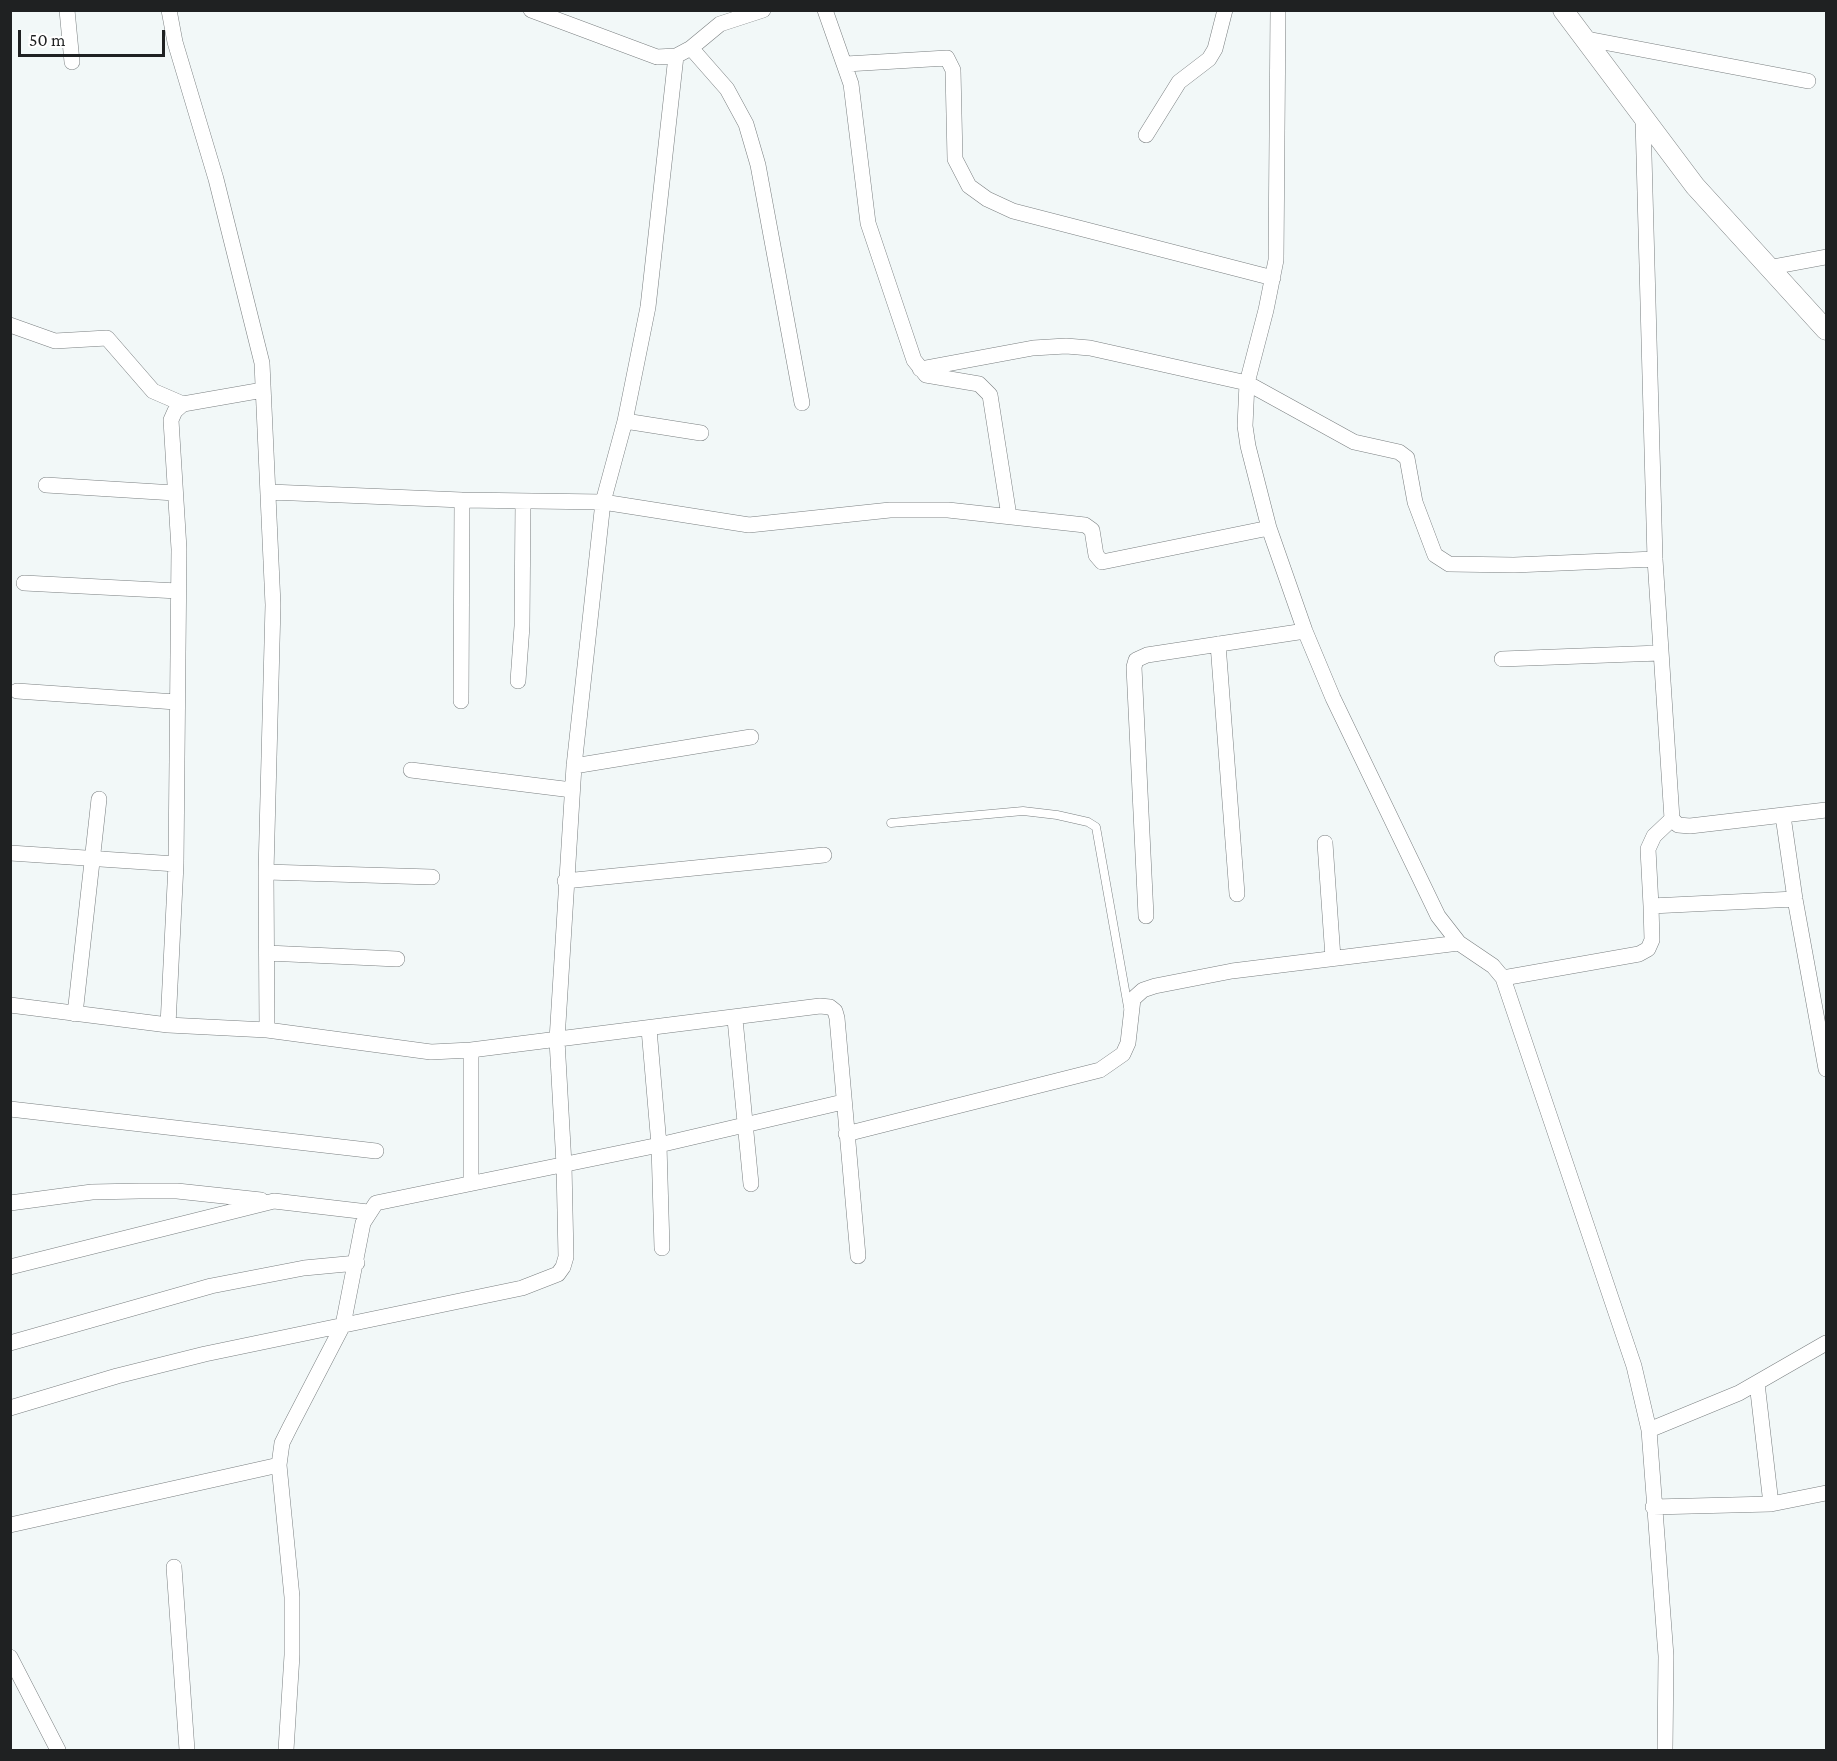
<!DOCTYPE html>
<style>
body{margin:0}
#map{position:relative;width:1837px;height:1761px;overflow:hidden;background:#f2f8f8;font-family:"Crimson Pro",serif}
canvas{display:block}
.frame{position:absolute;inset:0;border:12px solid #1f2122;pointer-events:none}
.scale{position:absolute;left:18px;top:30px;width:147px;height:27px;box-sizing:border-box;border:3px solid #1f2122;border-top:0;padding-left:8px;font-size:18px;line-height:21px;white-space:nowrap;color:#1f2122;-webkit-text-stroke:4px #fff;paint-order:stroke}
</style>
<div id="map">
<canvas width="1837" height="1761"></canvas>
<div class="frame"></div>
<div class="scale">50 m</div>
</div>
<script>
const context = document.querySelector('canvas').getContext('2d');
context.lineJoin = 'round';
const shape = rows => new Path2D(rows.map(r => 'M' + r).join(''));
function trace(path, color, width, dash) { context.strokeStyle = color; context.lineWidth = width; context.lineCap = dash ? 'butt' : 'round'; context.setLineDash(dash || []); context.stroke(path); }
const service = shape([
 [891,823,1023,811,1057,815,1088,822,1096,827,1128,1007]
]);
const minor = shape([
 [67,10,72,62],
 [169,10,175,42,216,179,262,363,273,605,266,872,267,1030],
 [531,10,657,57,676,56,691,48,720,24,763,10],
 [825,10,851,84,868,223,914,360,926,375,979,384,990,395,1009,516],
 [1278,10,1276,260,1266,310,1247,383,1245,426,1248,446,1269,528,1305,631,1333,698,1438,916,1459,943,1493,966,1503,978,1634,1366,1649,1430,1666,1656,1665,1750],
 [1587,39,1808,81],
 [691,48,727,89,746,124,758,165,802,403],
 [846,64,947,58,953,70,955,159,969,186,987,199,1013,211,1273,278],
 [1643,119,1655,559,1672,819,1678,825,1690,826,1826,810],
 [1146,135,1179,82,1209,59,1215,49,1225,10],
 [1767,268,1826,257],
 [10,325,55,341,107,338,153,391,183,404],
 [920,369,1033,348,1066,346,1090,348,1247,383,1354,442,1399,452,1407,458,1415,502,1435,555,1449,564,1514,565,1655,559],
 [625,421,701,433],
 [46,485,175,493],
 [270,492,462,500,603,502,749,525,890,510,948,510,1085,525,1092,530,1096,555,1102,562,1269,528],
 [24,583,178,591],
 [1218,644,1237,894],
 [1502,659,1660,653],
 [518,681,522,626,523,501],
 [17,691,176,702],
 [461,701,462,500],
 [574,766,751,737],
 [411,770,572,790],
 [1783,816,1795,899,1826,1069],
 [1325,843,1333,958],
 [10,853,176,864],
 [266,872,432,877],
 [565,881,824,855],
 [1651,906,1648,849,1654,836,1672,819],
 [1146,916,1134,667,1136,660,1147,655,1305,631],
 [267,953,397,959],
 [1503,978,1639,954,1648,949,1652,940,1651,906,1795,899],
 [10,1005,168,1025,267,1030,431,1052,471,1050,820,1006,830,1007,835,1011,837,1018,858,1256],
 [75,1014,99,799],
 [735,1019,751,1184],
 [168,1025,176,864,179,549,171,420,175,411,183,404,263,390],
 [649,1029,659,1145,662,1248],
 [471,1050,471,1182],
 [10,1109,376,1151],
 [846,1134,1100,1070,1123,1054,1128,1043,1133,999,1143,990,1155,986,1232,971,1459,943],
 [10,1203,92,1192,139,1191,177,1191,261,1200],
 [10,1267,274,1201,368,1212],
 [10,1343,211,1286,304,1268,357,1263],
 [1757,1383,1771,1504],
 [10,1408,117,1376,205,1354,522,1288,558,1274,563,1267,566,1257,564,1165,557,1040,574,766,603,502,625,421,648,307,676,56],
 [1649,1430,1739,1393,1826,1343],
 [1653,1507,1771,1504,1826,1493],
 [10,1525,279,1465],
 [174,1567,187,1750],
 [10,1657,58,1750],
 [286,1750,292,1655,292,1597,279,1465,282,1443,290,1427,343,1325,363,1223,376,1203,659,1145,843,1102]
]);
const tertiary = shape([
 [1563,10,1695,186,1826,330]
]);
trace(service, '#7a7f80', 9);
trace(minor, '#7a7f80', 16);
trace(tertiary, '#7a7f80', 21);
trace(service, '#fff', 8);
trace(minor, '#fff', 15);
trace(tertiary, '#fff', 20);
</script>
